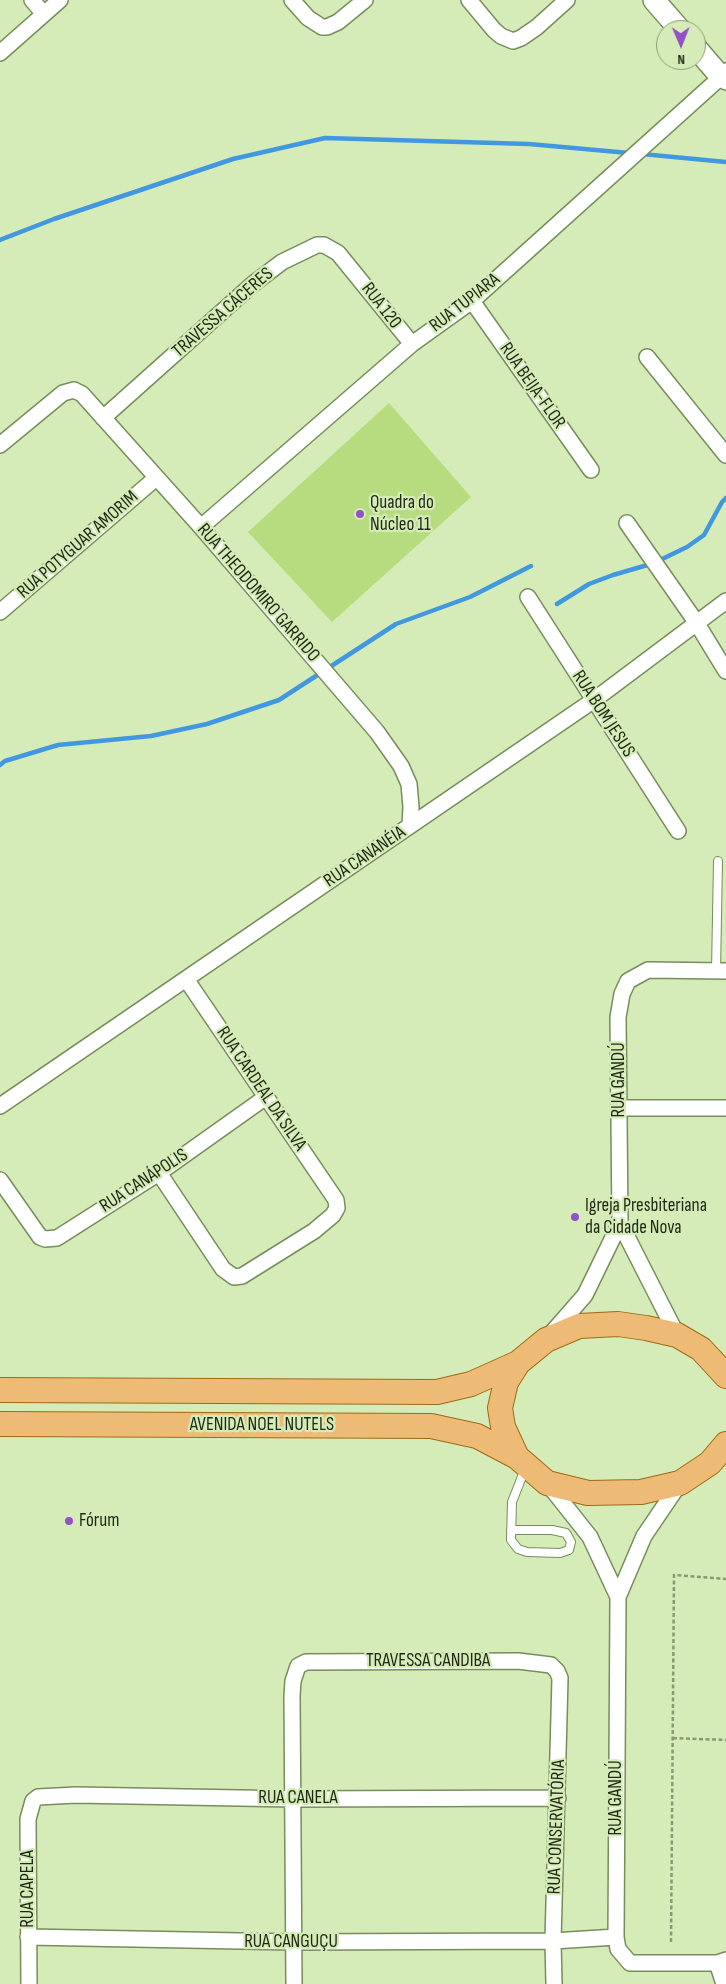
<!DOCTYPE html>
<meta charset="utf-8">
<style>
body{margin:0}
#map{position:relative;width:726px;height:1984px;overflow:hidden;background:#d5ecb8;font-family:"Sofia Sans Condensed",sans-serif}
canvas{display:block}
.north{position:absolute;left:656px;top:20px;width:50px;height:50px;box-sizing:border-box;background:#d5ecb8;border:1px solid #8c9d76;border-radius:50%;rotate:179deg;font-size:14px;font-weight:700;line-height:20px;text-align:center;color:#1f2713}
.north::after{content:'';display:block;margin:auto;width:18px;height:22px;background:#9251c6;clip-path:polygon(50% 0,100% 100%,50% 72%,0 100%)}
</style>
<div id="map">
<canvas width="726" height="1984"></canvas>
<div class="north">N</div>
</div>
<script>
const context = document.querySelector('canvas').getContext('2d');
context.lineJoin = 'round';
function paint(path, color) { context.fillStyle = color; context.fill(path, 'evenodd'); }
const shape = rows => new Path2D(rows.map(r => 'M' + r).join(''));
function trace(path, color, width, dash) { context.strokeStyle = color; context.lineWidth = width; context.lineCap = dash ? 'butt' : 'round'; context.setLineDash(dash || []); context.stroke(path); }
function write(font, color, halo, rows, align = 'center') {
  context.font = font + ' "Sofia Sans Condensed",sans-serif'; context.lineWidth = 4.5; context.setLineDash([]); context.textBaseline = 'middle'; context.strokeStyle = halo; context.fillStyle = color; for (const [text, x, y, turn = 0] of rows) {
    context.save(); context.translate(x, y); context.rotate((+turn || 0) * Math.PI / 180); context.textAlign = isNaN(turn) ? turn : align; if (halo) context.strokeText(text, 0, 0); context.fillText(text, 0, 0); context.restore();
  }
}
paint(shape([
 [389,403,471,497,332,622,248,532]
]), '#b6dc7f');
trace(shape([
 [642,154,726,162],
 [0,240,54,219,233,159,325,138,529,144,629,153],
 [658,561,687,547,704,535,722,502,726,498],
 [557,604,589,584,613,575,651,564],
 [0,765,5,761,58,745,151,736,207,724,279,700,396,624,470,597,531,566]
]), '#4197e0', 4.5);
const lane = shape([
 [716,971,718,861],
 [511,1530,552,1530,566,1533,571,1542,569,1550,560,1553,527,1552,518,1549,511,1540,512,1502,525,1469]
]);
const street = shape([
 [32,0,44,14],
 [292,0,308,18,322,27,327,27,338,22,365,0],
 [469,0,494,30,501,36,513,41,521,38,537,27,567,0],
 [0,53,60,0],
 [472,301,591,470],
 [647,357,726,455],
 [103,418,253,284,282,262,317,245,324,245,338,253,412,344],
 [0,445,63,393,74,390,82,394,201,527,377,732,401,766,409,784,411,807,410,826],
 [627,523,696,622,726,671],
 [201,527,412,344,472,301,721,77,726,82],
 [528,597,678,831],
 [0,612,156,478],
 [0,1106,594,700,726,601],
 [619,1108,726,1108],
 [159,1173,223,1269,234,1277,242,1276,314,1231,333,1215,337,1208,336,1200,186,979],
 [0,1180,40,1237,45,1239,57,1238,159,1173,266,1097],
 [550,1335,585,1295,620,1223],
 [677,1335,620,1223,618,1017,622,994,628,981,648,970,726,971],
 [548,1484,590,1537,618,1597],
 [28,1937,294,1942,553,1941,616,1937,618,1597,644,1536,680,1483],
 [616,1937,618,1949,630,1963,717,1963,726,1960],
 [717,1963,724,1984],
 [29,1984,28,1819,33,1801,38,1797,76,1795,294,1799,558,1798],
 [294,1984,292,1696,293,1681,298,1666,306,1662,518,1661,551,1665,557,1671,560,1678,553,1941,554,1984]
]);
const secondary = shape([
 [654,0,680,30],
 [696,48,721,77,726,74]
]);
const primary = shape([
 [726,1376,701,1349,677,1335,646,1328,618,1324,579,1326,546,1340,518,1363,506,1382,500,1408,503,1427,517,1457,547,1483,588,1493,641,1492,680,1483,710,1463,726,1444],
 [0,1390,437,1392,471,1384,518,1363],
 [0,1424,431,1426,477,1436,517,1457]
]);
trace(lane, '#788c5c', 10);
trace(street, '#788c5c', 18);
trace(secondary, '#788c5c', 24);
trace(primary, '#9d6a17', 26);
trace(shape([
 [673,1738,726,1740],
 [671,1942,674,1575,726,1579]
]), '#899973', 2.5, [4, 2.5]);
trace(lane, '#fff', 8);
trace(street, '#fff', 15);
trace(secondary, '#fff', 21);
trace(primary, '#edbb75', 24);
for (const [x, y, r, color] of [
 [360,514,5,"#9251c6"],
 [575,1217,5,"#9251c6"],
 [69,1521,5,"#9251c6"]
]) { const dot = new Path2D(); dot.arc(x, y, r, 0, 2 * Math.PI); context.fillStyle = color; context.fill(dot); trace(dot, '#d5ecb8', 2); }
write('19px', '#1f2713', '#d5ecb8', [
 ["RUA TUPIARA",465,303,-38],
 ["RUA 120",381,306,52],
 ["TRAVESSA CÁCERES",223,313,-41],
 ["RUA BEIJA-FLOR",532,386,55],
 ["RUA POTYGUAR AMORIM",78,545,-41],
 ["RUA THEODOMIRO GARRIDO",258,593,49],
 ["RUA BOM JESUS",603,714,57],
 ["RUA CANANÉIA",365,857,-34],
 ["RUA GANDÚ",619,1080,-90],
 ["RUA CARDEAL DA SILVA",261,1089,56],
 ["RUA CANÁPOLIS",144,1181,-33],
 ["AVENIDA NOEL NUTELS",262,1425],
 ["TRAVESSA CANDIBA",428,1661],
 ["RUA CANELA",298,1798],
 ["RUA GANDÚ",616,1798,-90],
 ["RUA CONSERVATÓRIA",557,1827,-88],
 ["RUA CAPELA",28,1889,-90],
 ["RUA CANGUÇU",291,1942]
]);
write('19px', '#1f2713', '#d5ecb8', [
 ["Quadra do",370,503],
 ["Núcleo 11",370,525],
 ["Igreja Presbiteriana",585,1206],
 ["da Cidade Nova",585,1228],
 ["Fórum",79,1521]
], 'left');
</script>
